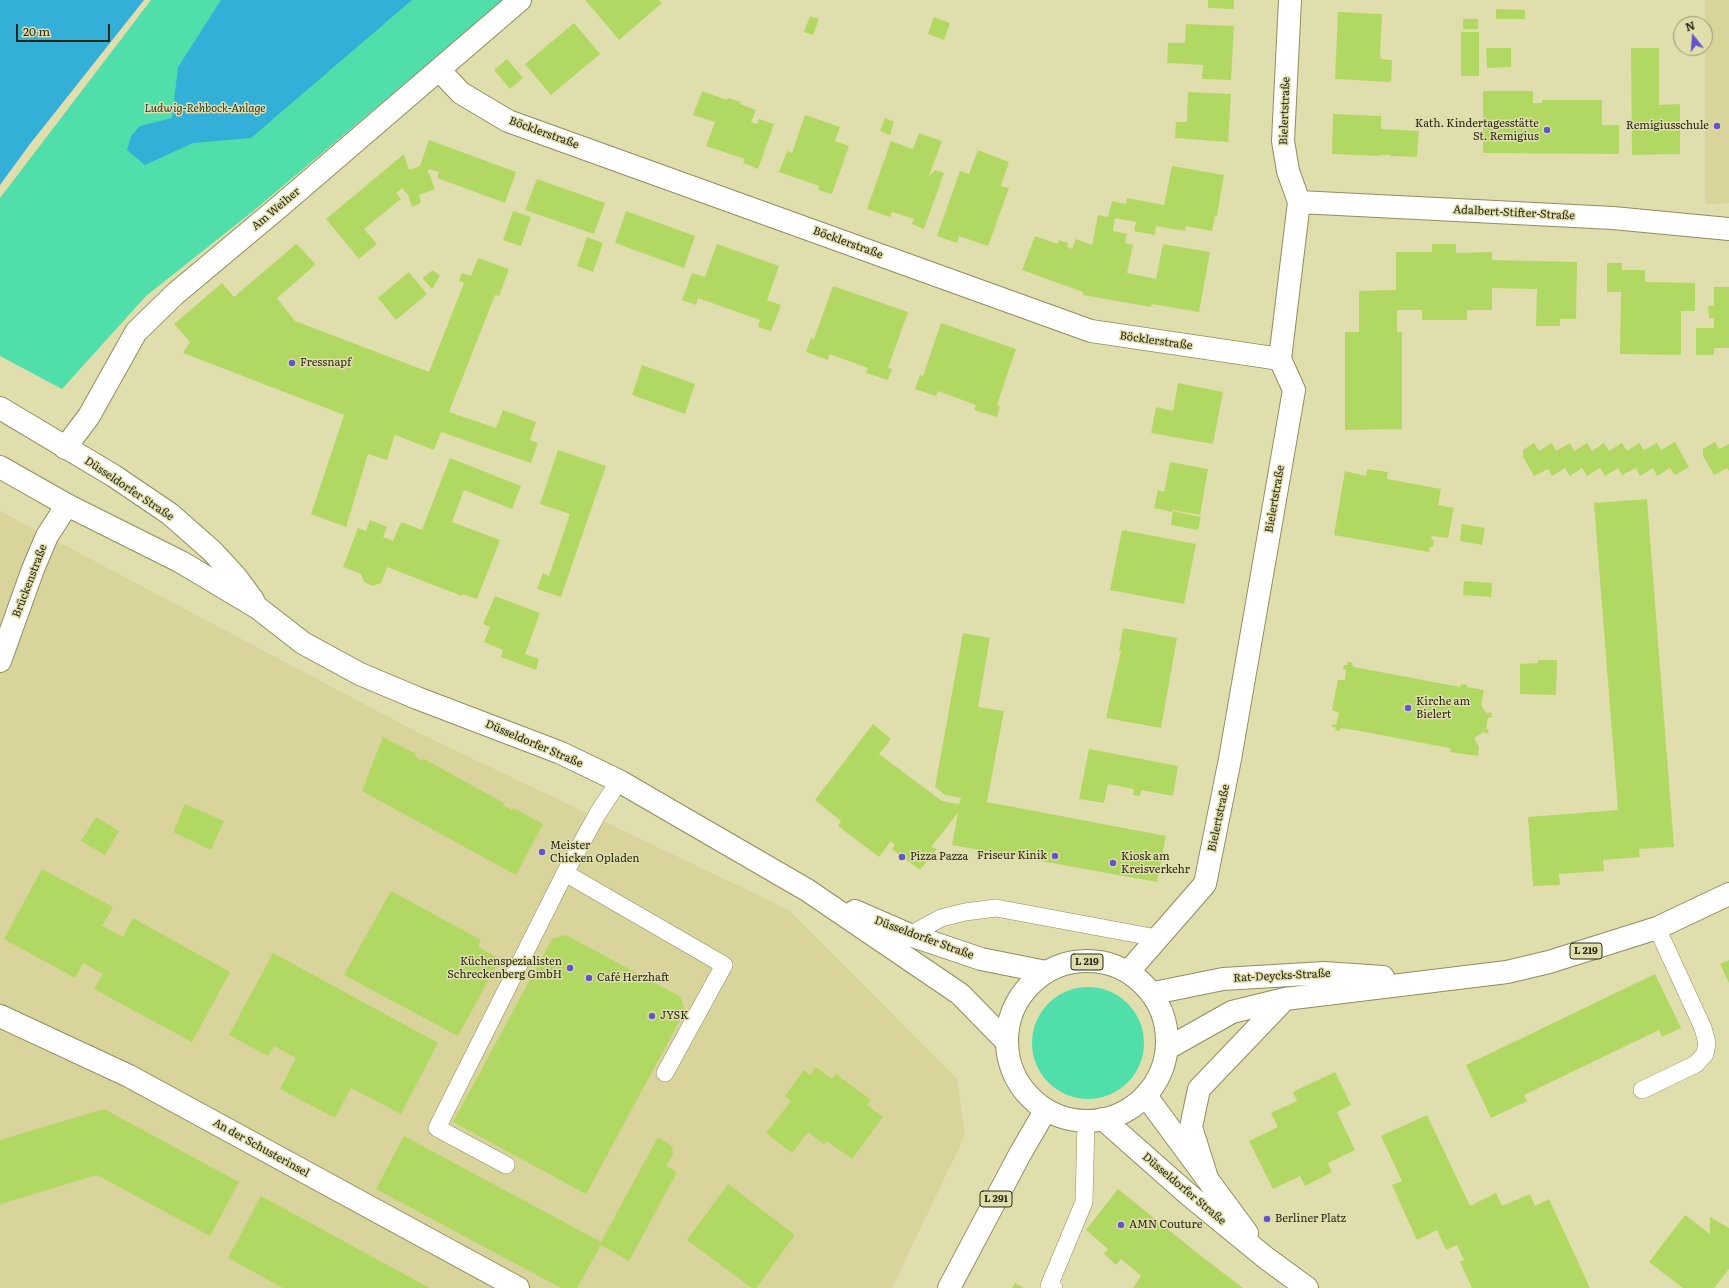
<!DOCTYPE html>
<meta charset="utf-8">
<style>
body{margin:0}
#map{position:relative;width:1729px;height:1288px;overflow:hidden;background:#e1dead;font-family:Literata,serif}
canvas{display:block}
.north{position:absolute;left:1673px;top:16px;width:40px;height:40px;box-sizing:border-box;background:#e1dead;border:1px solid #979570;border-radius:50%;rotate:343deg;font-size:11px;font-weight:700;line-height:16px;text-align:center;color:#282714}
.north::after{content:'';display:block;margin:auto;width:14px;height:18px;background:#6353cc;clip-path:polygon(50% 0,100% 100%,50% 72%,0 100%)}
.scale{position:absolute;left:16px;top:24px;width:94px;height:18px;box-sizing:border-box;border:2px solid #282714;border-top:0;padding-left:5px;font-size:12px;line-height:14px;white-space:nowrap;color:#282714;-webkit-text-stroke:3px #e1dead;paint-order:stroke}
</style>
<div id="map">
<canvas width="1729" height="1288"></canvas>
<div class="north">N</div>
<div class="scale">20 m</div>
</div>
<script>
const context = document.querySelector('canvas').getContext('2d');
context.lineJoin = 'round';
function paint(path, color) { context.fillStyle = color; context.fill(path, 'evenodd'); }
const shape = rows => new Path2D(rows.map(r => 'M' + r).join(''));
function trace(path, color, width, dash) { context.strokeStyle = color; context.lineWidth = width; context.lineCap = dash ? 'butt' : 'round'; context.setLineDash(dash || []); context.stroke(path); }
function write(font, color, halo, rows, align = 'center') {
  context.font = font + ' Literata,serif'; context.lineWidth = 3; context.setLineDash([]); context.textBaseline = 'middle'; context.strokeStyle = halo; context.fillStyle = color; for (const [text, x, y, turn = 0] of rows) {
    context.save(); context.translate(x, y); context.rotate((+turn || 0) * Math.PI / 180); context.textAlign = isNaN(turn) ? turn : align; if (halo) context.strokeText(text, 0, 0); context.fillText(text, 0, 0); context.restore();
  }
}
paint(shape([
 [1705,0,1729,0,1729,203,1705,204],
 [0,511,417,732,789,910,957,1079,965,1135,892,1288,0,1288]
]), '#d8d49b');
paint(shape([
 [151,0,504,0,252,212,146,296,62,389,0,356,0,198],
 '1032 1043a56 56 0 1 1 112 0a56 56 0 1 1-112 0Z'
]), '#50dfaa');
paint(shape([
 [0,0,144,0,30,144,0,185],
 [221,0,412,0,251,138,193,143,145,165,127,150,131,136,140,126,172,118,178,67]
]), '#34b0d8');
paint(shape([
 [587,0,659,0,662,3,619,40,586,1],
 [1208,0,1234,0,1234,9,1208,8],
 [1496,9,1525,10,1525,19,1496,19],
 [1338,12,1382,14,1380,54,1381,59,1392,60,1391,82,1335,79],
 [810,16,819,19,813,35,804,32],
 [934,17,950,23,944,40,928,34],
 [1463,19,1478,19,1478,29,1463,29],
 [574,23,600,54,551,95,525,64],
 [1186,24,1234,26,1231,80,1202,79,1203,65,1167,63,1168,43,1185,43],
 [1461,32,1479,32,1479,76,1461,76],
 [1486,48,1511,48,1511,67,1487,68],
 [1631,48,1659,48,1659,105,1680,104,1680,154,1632,155],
 [507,59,523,78,510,89,494,70],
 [702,91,727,100,728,98,741,102,740,104,756,110,751,122,757,124,759,119,774,124,758,169,743,163,745,159,706,146,715,122,693,115],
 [1483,91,1533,91,1533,103,1542,103,1542,100,1602,100,1602,125,1619,125,1619,154,1483,153],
 [1188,92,1231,94,1228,142,1175,138,1176,122,1187,122],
 [1333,114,1381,116,1381,129,1419,131,1417,157,1390,156,1390,155,1380,155,1380,156,1332,154],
 [805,115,840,127,835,141,849,146,832,194,818,190,819,186,779,172,787,151,792,153],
 [885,118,894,122,890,135,880,131],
 [919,133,942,141,929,176,935,170,944,173,924,229,912,224,914,219,892,212,890,217,867,209,891,141,913,149],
 [429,140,516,172,505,203,437,178,439,172,429,169,427,172,429,173,435,189,419,195,421,203,412,207,408,195,402,188,396,193,401,199,364,229,377,244,359,259,326,219,404,154,409,170,420,166],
 [978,150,1009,162,1001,186,1009,188,988,246,959,236,957,243,937,236,960,171,969,174],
 [1172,166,1224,175,1217,216,1215,216,1212,231,1186,226,1185,231,1156,226,1155,235,1134,231,1136,222,1115,218,1113,231,1127,234,1125,243,1133,245,1127,273,1156,279,1163,244,1210,252,1199,312,1152,304,1151,307,1083,295,1083,292,1022,270,1035,236,1058,244,1059,240,1068,243,1067,247,1072,249,1076,239,1092,245,1098,215,1108,217,1112,201,1126,204,1127,198,1164,205],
 [537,179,605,203,594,234,525,210],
 [513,211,531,217,521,246,503,240],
 [626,211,695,236,684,268,615,243],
 [587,237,603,243,593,272,577,266],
 [296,244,298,245,315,264,314,266,277,298,295,321,429,372,464,283,459,281,462,273,471,276,478,258,509,269,499,296,495,295,449,412,496,428,503,410,536,422,530,440,538,443,531,463,441,432,434,450,395,435,387,460,368,454,346,527,311,514,344,415,183,353,190,342,174,324,222,283,234,297],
 [717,244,779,266,767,300,781,305,771,331,758,327,760,320,698,298,696,305,682,300,692,273,705,277],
 [1432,244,1456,244,1456,253,1492,252,1492,260,1577,262,1576,319,1560,319,1560,326,1536,326,1537,289,1492,288,1492,310,1467,310,1467,320,1422,320,1422,310,1397,310,1397,332,1402,332,1402,429,1345,430,1345,332,1359,332,1359,291,1396,290,1396,252,1432,252],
 [1607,263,1622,263,1622,270,1645,270,1645,282,1695,283,1695,311,1681,311,1681,355,1620,354,1621,292,1607,292],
 [433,270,440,276,432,289,422,278],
 [409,272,427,294,396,320,378,298],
 [833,286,908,312,888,368,892,369,888,380,866,373,868,368,829,354,828,360,806,352,811,338,814,339],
 [1714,287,1729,287,1729,348,1714,348,1714,355,1696,355,1696,328,1714,328,1714,318,1709,318,1708,306,1714,306],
 [941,323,1016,349,997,405,1000,406,997,417,974,410,976,405,938,391,936,396,915,389,920,375,923,376],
 [642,365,695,384,685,414,632,395],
 [1178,383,1223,392,1213,444,1151,433,1156,407,1173,411],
 [1675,442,1689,467,1675,475,1670,468,1657,476,1653,468,1640,476,1636,468,1622,475,1618,468,1605,476,1600,468,1587,476,1582,468,1570,476,1565,468,1552,476,1548,469,1534,476,1523,457,1523,450,1534,443,1539,451,1552,443,1556,451,1570,443,1574,451,1587,443,1592,451,1604,443,1609,451,1622,443,1627,451,1639,443,1644,450,1657,443,1661,450],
 [1715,442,1719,449,1729,444,1729,471,1727,468,1714,475,1703,456,1703,449],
 [558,450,606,466,561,597,537,589,543,573,549,576,570,514,540,504],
 [450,458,521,486,512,509,464,490,452,522,500,540,477,599,463,594,462,596,387,567,381,583,373,586,364,582,361,574,343,567,358,528,366,531,370,520,387,527,383,537,393,541,401,522,422,530],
 [1170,462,1208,469,1200,515,1173,510,1173,508,1172,512,1154,508,1158,490,1164,492],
 [1367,469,1388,472,1387,479,1441,489,1438,505,1454,508,1448,538,1432,536,1431,539,1434,540,1433,547,1430,547,1429,552,1334,535,1345,471,1366,476],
 [1647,499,1674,847,1639,849,1640,857,1603,860,1604,871,1559,874,1560,885,1533,886,1528,817,1618,810,1594,503],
 [1173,511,1201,517,1198,530,1171,525],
 [1462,524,1485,528,1482,545,1460,541],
 [1122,530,1196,544,1184,604,1110,590],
 [1464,581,1492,583,1491,597,1463,595],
 [495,596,540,613,525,654,539,659,536,670,501,657,503,650,484,642,490,627,483,624],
 [1123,628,1177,638,1161,728,1106,718,1121,651,1119,651],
 [963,633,990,638,978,707,1004,711,987,802,1166,836,1157,882,952,845,958,813,931,847,937,849,920,870,892,849,895,845,891,841,879,857,838,826,841,821,815,800,873,724,891,739,879,754,942,801,959,804,961,798,945,795,935,787],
 [1538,660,1557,660,1556,695,1520,694,1520,664,1538,663],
 [1348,662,1353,663,1352,666,1354,667,1460,687,1461,684,1467,685,1467,687,1484,690,1481,705,1487,714,1491,712,1492,717,1488,718,1486,729,1489,730,1487,734,1484,732,1474,738,1479,747,1478,756,1450,752,1451,749,1449,748,1360,731,1340,728,1340,731,1335,730,1336,727,1332,727,1333,724,1336,725,1339,713,1332,710,1333,704,1338,680,1345,680,1346,670,1343,669,1344,665,1347,665],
 [383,737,416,754,415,756,419,759,423,761,424,759,504,803,503,805,512,810,513,808,543,824,516,875,362,791],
 [1089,749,1178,766,1173,796,1141,790,1140,796,1133,795,1134,789,1108,784,1104,803,1079,799],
 [185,804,224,821,211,850,173,832],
 [96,817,119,831,105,855,81,841],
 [42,869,113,907,102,926,123,937,133,918,230,972,192,1042,94,989,103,974,83,963,75,978,4,939],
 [391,891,481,940,478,947,500,959,458,1036,344,975],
 [566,935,681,997,685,1011,586,1194,453,1122,552,939],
 [273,953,438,1043,401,1114,351,1088,335,1118,280,1089,296,1058,274,1046,268,1056,229,1035],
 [1729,960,1729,983,1720,964],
 [1655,974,1681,1028,1662,1037,1659,1030,1524,1095,1527,1101,1491,1118,1466,1065],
 [816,1067,832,1079,836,1074,871,1100,867,1105,883,1117,852,1159,827,1141,824,1144,808,1132,792,1153,766,1133,791,1101,785,1096,804,1070,810,1075],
 [1335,1072,1351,1105,1337,1112,1355,1150,1328,1163,1332,1172,1305,1186,1300,1176,1273,1189,1249,1141,1278,1127,1271,1113,1297,1101,1293,1092],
 [104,1109,239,1182,210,1236,97,1175,1,1204,0,1207,0,1140],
 [1427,1115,1470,1206,1496,1193,1502,1206,1530,1194,1535,1206,1549,1199,1590,1288,1472,1288,1460,1262,1464,1260,1457,1245,1446,1250,1437,1230,1417,1240,1392,1185,1402,1181,1381,1136],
 [404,1136,601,1242,658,1137,672,1146,673,1154,666,1166,677,1172,629,1261,601,1245,577,1288,561,1288,376,1189],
 [728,1184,795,1235,756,1288,752,1288,687,1240],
 [1118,1189,1196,1252,1243,1288,1133,1288,1141,1276,1121,1259,1116,1265,1104,1254,1108,1249,1086,1230],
 [261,1196,380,1261,430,1288,283,1288,228,1258],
 [1685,1215,1710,1234,1710,1217,1729,1228,1729,1269,1714,1288,1683,1288,1649,1262],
 [1015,1283,1024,1288,1012,1288]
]), '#b2d864');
const service = shape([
 [565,873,598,813,619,781],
 [910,935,941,918,965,912,996,908,1157,938],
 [1642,1090,1696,1064,1705,1054,1707,1043,1703,1028,1657,928],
 [506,1165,437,1128,565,873,724,965,665,1073],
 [1054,1288,1049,1286,1084,1202,1086,1122]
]);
const minor = shape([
 [439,70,461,93,508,121,1091,331,1280,359],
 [1299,202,1613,218,1729,229],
 [65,448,89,416,136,332,175,294,279,207,520,0],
 [0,661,33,569,47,536,67,505],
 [1129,971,1205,884,1230,759,1294,390,1280,359,1299,202,1288,171,1283,141,1290,0],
 [0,1016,129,1076,518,1288]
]);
const tertiary = shape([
 [1146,1096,1247,1233],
 [1103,1119,1189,1195,1266,1258,1307,1288]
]);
const secondary = shape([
 [0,408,114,476,170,514,212,551,236,577,253,600],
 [0,467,67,505,181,562,258,608,303,643,360,674,417,698,561,753,619,781,807,890,960,994,1007,1042],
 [855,911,910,935,981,959,1046,972]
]);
const primary = shape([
 '1007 1041a80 80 0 1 1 160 0a80 80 0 1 1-160 0Z',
 [1154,993,1223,979,1324,973,1383,977],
 [1168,1048,1232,1012,1285,999,1507,972,1549,962,1657,928,1729,894],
 [1207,1178,1191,1127,1199,1089,1285,999],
 [949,1288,1020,1154,1045,1111]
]);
trace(service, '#908d5f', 18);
trace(minor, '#908d5f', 24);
trace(tertiary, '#908d5f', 24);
trace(secondary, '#908d5f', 24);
trace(primary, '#908d5f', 24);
trace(service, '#fff', 17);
trace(minor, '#fff', 22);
trace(tertiary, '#fff', 22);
trace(secondary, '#fff', 22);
trace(primary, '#fff', 22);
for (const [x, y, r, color] of [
 [1717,126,4,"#6353cc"],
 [1547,130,4,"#6353cc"],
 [292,363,4,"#6353cc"],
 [1408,708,4,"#6353cc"],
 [542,852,4,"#6353cc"],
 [1055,856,4,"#6353cc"],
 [902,857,4,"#6353cc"],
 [1113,863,4,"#6353cc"],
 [570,968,4,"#6353cc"],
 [589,978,4,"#6353cc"],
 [652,1016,4,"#6353cc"],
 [1267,1219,4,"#6353cc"],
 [1121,1225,4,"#6353cc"]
]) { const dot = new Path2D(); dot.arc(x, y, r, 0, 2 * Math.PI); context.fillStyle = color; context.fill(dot); trace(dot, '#e1dead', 1.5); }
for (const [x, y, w] of [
 [1586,951,32],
 [1087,962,32],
 [996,1199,32]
]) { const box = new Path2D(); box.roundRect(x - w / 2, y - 8, w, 16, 3); context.fillStyle = '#e1dead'; context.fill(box); trace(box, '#282714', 1); }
write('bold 10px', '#282714', null, [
 ["L 219",1586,951],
 ["L 219",1087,962],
 ["L 291",996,1199]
]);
write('italic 11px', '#1d352a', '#e1dead', [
 ["Ludwig-Rehbock-Anlage",205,109]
]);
write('11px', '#282714', '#e1dead', [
 ["Bielertstraße",1285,111,-88],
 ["Böcklerstraße",544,133,20],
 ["Am Weiher",276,209,-40],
 ["Adalbert-Stifter-Straße",1514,213,3],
 ["Böcklerstraße",848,243,20],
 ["Böcklerstraße",1156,341,8],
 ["Düsseldorfer Straße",129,489,34],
 ["Bielertstraße",1275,499,-80],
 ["Brückenstraße",30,581,-69],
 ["Düsseldorfer Straße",534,744,23],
 ["Bielertstraße",1219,818,-78],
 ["Düsseldorfer Straße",924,938,20],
 ["Rat-Deycks-Straße",1282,976,-3],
 ["An der Schusterinsel",261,1148,29],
 ["Düsseldorfer Straße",1184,1189,40]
]);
write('11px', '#282714', '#e1dead', [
 ["Kath. Kindertagesstätte",1539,124,"right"],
 ["St. Remigius",1539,137,"right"],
 ["Remigiusschule",1709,126,"right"],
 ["Fressnapf",300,363],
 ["Kirche am",1416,702],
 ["Bielert",1416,715],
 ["Meister",550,846],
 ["Chicken Opladen",550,859],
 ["Friseur Kinik",1047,856,"right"],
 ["Pizza Pazza",910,857],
 ["Kiosk am",1121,857],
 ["Kreisverkehr",1121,870],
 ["Küchenspezialisten",562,962,"right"],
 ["Schreckenberg GmbH",562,975,"right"],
 ["Café Herzhaft",597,978],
 ["JYSK",660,1016],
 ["Berliner Platz",1275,1219],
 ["AMN Couture",1129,1225]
], 'left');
</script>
